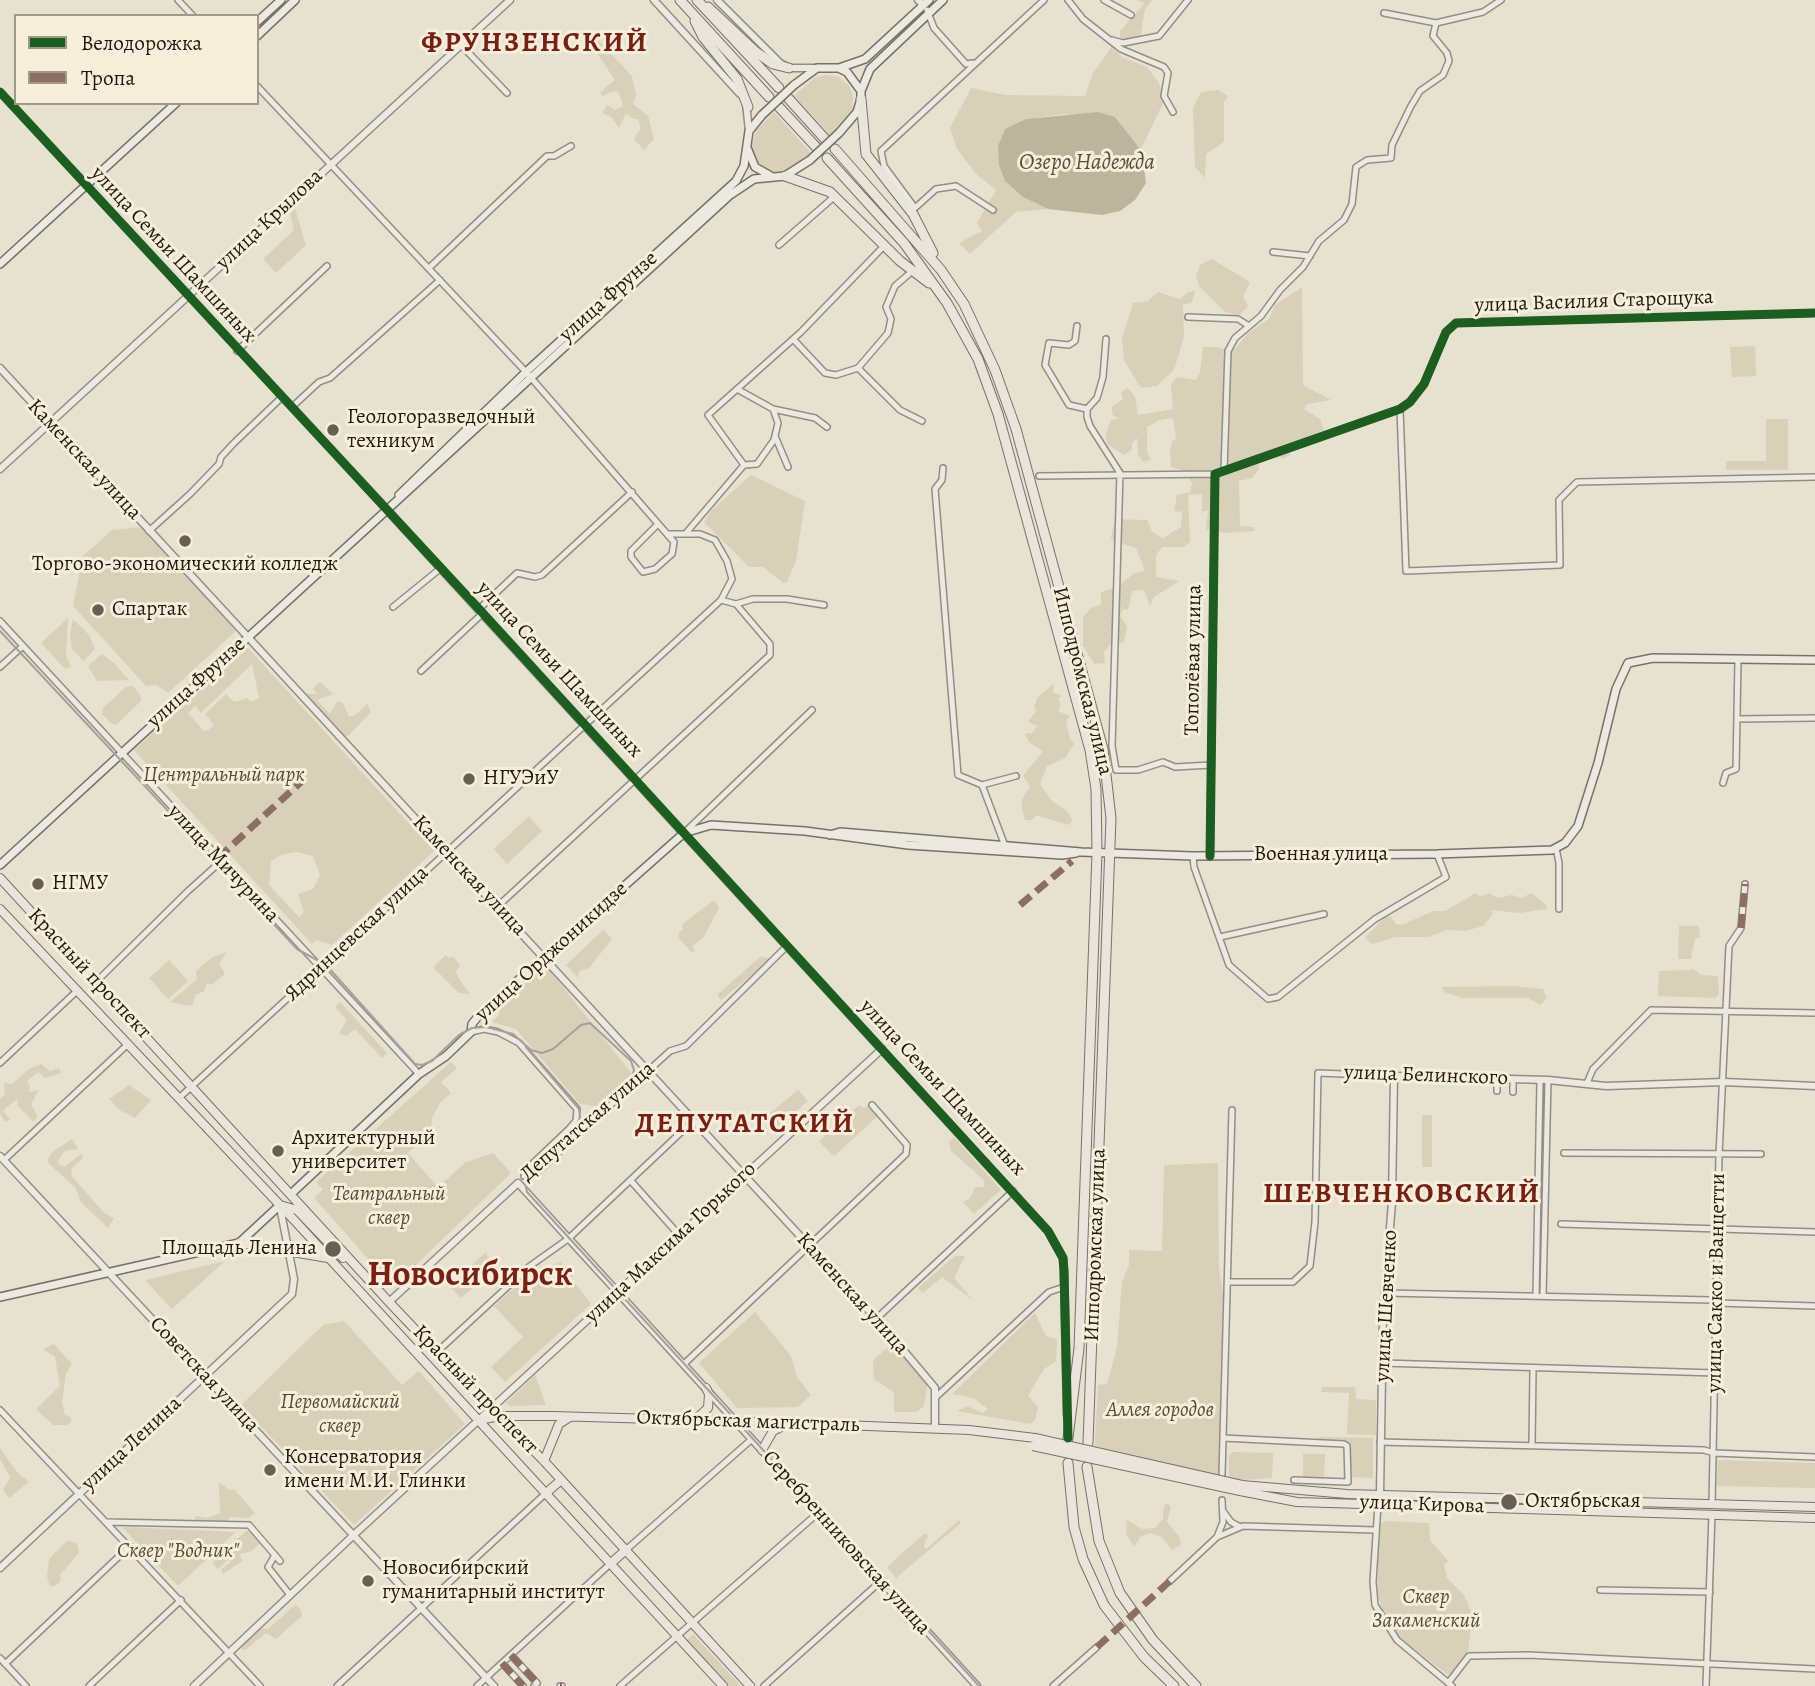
<!DOCTYPE html>
<meta charset="utf-8">
<style>
body{margin:0}
#map{position:relative;width:1815px;height:1686px;overflow:hidden;background:#e7e1d0;font-family:Alegreya,serif}
canvas{display:block}
.legend{position:absolute;left:14px;top:14px;width:245px;height:91px;box-sizing:border-box;background:#f5efdb;border:2px solid #a19988;margin:0;padding:9px 12px;list-style:none;font-size:21px;color:#24180c}
.legend li{display:flex;align-items:center;gap:14px;height:35px}
.legend b{width:35px;border:2px solid #a19988}
</style>
<div id="map">
<canvas width="1815" height="1686"></canvas>
<ul class="legend">
<li><b style="height:9px;background:#1b5e20"></b>Велодорожка</li>
<li><b style="height:9px;background:#8d6e63"></b>Тропа</li>
</ul>
</div>
<script>
const context = document.querySelector('canvas').getContext('2d');
context.lineJoin = 'round';
function paint(path, color) { context.fillStyle = color; context.fill(path, 'evenodd'); }
const shape = rows => new Path2D(rows.map(r => 'M' + r).join(''));
function trace(path, color, width, dash) { context.strokeStyle = color; context.lineWidth = width; context.lineCap = dash ? 'butt' : 'round'; context.setLineDash(dash || []); context.stroke(path); }
function write(font, color, halo, rows, align = 'center') {
  context.font = font + ' Alegreya,serif'; context.lineWidth = 6; context.setLineDash([]); context.textBaseline = 'middle'; context.strokeStyle = halo; context.fillStyle = color; for (const [text, x, y, turn = 0] of rows) {
    context.save(); context.translate(x, y); context.rotate((+turn || 0) * Math.PI / 180); context.textAlign = isNaN(turn) ? turn : align; if (halo) context.strokeText(text, 0, 0); context.fillText(text, 0, 0); context.restore();
  }
}
paint(shape([
 [1136,0,1152,0,1145,9,1140,38,1125,40,1120,38,1120,31,1145,3],
 [597,31,603,32,597,39,632,76,636,95,633,104,648,116,654,139,644,150,634,139,641,128,638,119,633,119,626,113,619,128,611,117,602,113,607,105,615,110,623,106,619,93,615,91,602,96,600,92,615,80,590,43],
 [1111,47,1122,57,1147,67,1159,83,1164,101,1141,149,1115,117,1064,114,1026,119,1005,129,998,146,999,165,1023,197,1048,209,1016,212,970,254,959,243,982,231,977,223,996,190,977,175,957,149,950,128,971,88,1005,95,1085,96,1092,75],
 [825,75,839,77,850,87,853,98,852,111,830,135,794,96,814,78],
 [1218,90,1228,96,1224,102,1224,142,1206,154,1205,178,1195,167,1193,108,1201,92],
 [774,112,811,153,788,171,774,173,754,160,751,150,756,131],
 [295,209,306,245,276,273,263,259,294,230,290,214],
 [1212,259,1250,282,1243,297,1248,306,1239,315,1225,312,1199,286,1196,277,1200,265],
 [1302,287,1303,385,1331,400,1307,404,1304,409,1320,419,1324,430,1309,436,1304,448,1290,450,1290,455,1282,459,1272,452,1258,457,1259,469,1252,478,1239,481,1240,526,1253,527,1255,531,1224,533,1206,529,1208,511,1202,511,1202,494,1188,495,1190,542,1183,547,1162,547,1156,555,1156,577,1179,581,1154,597,1150,606,1144,590,1132,591,1128,610,1124,609,1120,615,1127,627,1124,643,1114,641,1104,652,1105,663,1094,664,1083,645,1083,617,1092,607,1101,605,1101,592,1117,587,1134,573,1145,571,1136,548,1114,542,1111,538,1115,519,1147,520,1152,532,1163,538,1181,527,1182,512,1174,511,1177,495,1190,492,1192,483,1184,471,1171,467,1170,451,1172,442,1176,439,1173,418,1159,420,1147,427,1147,451,1151,460,1143,462,1138,454,1137,438,1132,443,1132,450,1124,455,1107,444,1106,434,1111,420,1120,418,1113,416,1111,407,1123,399,1121,392,1128,388,1135,397,1138,415,1173,409,1171,385,1177,377,1196,380,1200,372,1203,347,1218,347,1228,351,1236,348,1248,333,1269,319,1275,305],
 [1195,291,1192,302,1183,305,1184,337,1174,370,1157,386,1141,388,1124,360,1122,338,1133,303,1148,301,1158,292,1179,299,1188,292],
 [1755,346,1756,376,1732,377,1730,347],
 [1766,419,1788,419,1788,470,1726,470,1726,461,1766,461],
 [751,475,805,501,796,561,787,582,783,583,763,567,749,567,704,522,711,511],
 [143,527,236,631,168,693,157,685,146,686,73,606,83,556,112,530],
 [68,618,66,656,71,667,65,669,41,643],
 [73,619,89,635,95,649,83,661,72,649,70,634],
 [248,648,434,851,332,945,316,940,312,944,134,750],
 [252,664,259,698,251,702,247,698,234,702,226,694,205,714,214,725,207,731,203,730,188,713,195,706,201,713],
 [296,852,313,856,320,875,313,889,298,894,304,912,299,917,269,885,271,861,281,855],
 [102,654,114,663,129,680,97,681,88,666],
 [320,682,333,694,317,700,330,714,337,702,342,702,349,716,354,716,367,704,371,712,349,735,345,737,306,694,317,694,313,688],
 [1054,683,1053,692,1062,696,1058,698,1061,704,1058,711,1070,716,1066,722,1070,739,1074,744,1065,758,1047,766,1040,784,1052,801,1067,811,1073,821,1068,825,1036,815,1032,820,1025,820,1022,809,1022,799,1030,787,1023,776,1043,751,1029,742,1025,734,1032,733,1037,726,1028,722,1036,711,1034,707,1037,698],
 [133,686,141,696,141,701,116,725,111,723,102,714,103,708,126,687],
 [529,816,542,831,507,864,494,849],
 [1476,893,1480,897,1489,893,1498,898,1512,895,1522,898,1531,893,1546,905,1547,909,1519,913,1492,910,1493,914,1483,926,1465,931,1446,930,1429,937,1395,937,1373,944,1365,938,1385,917,1390,916,1396,924,1401,925,1434,911,1445,911],
 [714,900,719,908,703,938,692,946,695,950,692,953,679,938,679,931,683,930,682,925,689,919],
 [1679,926,1699,926,1700,938,1695,938,1691,959,1678,959],
 [603,930,612,939,589,968,579,971,578,978,566,965],
 [227,952,219,963,225,974,211,985,207,983,204,991,195,995,193,1004,190,1006,170,1002,197,979,196,971,211,958],
 [446,955,449,958,453,956,460,966,456,972,458,977,470,994,459,993,433,967],
 [760,957,769,958,767,963,721,1000,717,995],
 [169,960,188,981,168,999,149,978],
 [544,963,632,1074,628,1081,603,1104,594,1106,580,1104,516,1029,492,1022,500,1014,496,1007],
 [1692,968,1701,975,1718,976,1719,994,1716,998,1658,996,1659,971,1691,970],
 [1513,986,1543,989,1547,998,1540,1005,1528,998,1463,998,1444,992,1442,987],
 [340,1002,387,1053,382,1058,355,1029,346,1036,339,1033,347,1020,335,1007],
 [451,1062,457,1068,441,1082,451,1093,440,1103,432,1118,431,1133,408,1153,438,1187,466,1162,493,1153,511,1173,393,1287,314,1198,323,1189,316,1182],
 [41,1064,50,1071,59,1068,61,1073,45,1078,38,1072,27,1081,30,1087,28,1092,39,1090,31,1104,38,1117,33,1121,18,1106,17,1099,3,1110,10,1120,6,1122,0,1114,0,1099,5,1094,4,1083,12,1084,29,1069],
 [129,1085,151,1100,135,1118,121,1111,109,1099],
 [798,1090,808,1101,778,1127,768,1115],
 [859,1105,863,1108,869,1106,878,1116,834,1156,819,1141],
 [1422,1115,1432,1115,1432,1167,1422,1167],
 [954,1137,1001,1190,974,1214,963,1202,970,1198,975,1187,985,1187,983,1179,951,1151,949,1142],
 [72,1139,78,1149,65,1151,57,1162,64,1167,81,1154,83,1158,72,1168,71,1175,104,1213,114,1218,108,1228,81,1202,75,1187,47,1162,51,1153],
 [1218,1163,1219,1270,1223,1292,1220,1469,1216,1487,1094,1458,1098,1385,1107,1384,1117,1347,1122,1282,1129,1265,1129,1250,1162,1251,1164,1165],
 [486,1252,493,1270,461,1298,449,1286],
 [955,1256,965,1256,954,1278,973,1300,942,1277,923,1293,918,1288],
 [225,1261,172,1309,145,1280],
 [560,1262,574,1274,571,1278,591,1304,505,1382,491,1367,523,1337,494,1306,531,1273],
 [755,1312,791,1356,797,1377,811,1395,798,1407,737,1408,699,1363],
 [1035,1313,1046,1336,1057,1339,1056,1361,1044,1369,1028,1396,1038,1407,1035,1420,1030,1424,957,1411,967,1406,983,1413,988,1409,973,1398,952,1394],
 [344,1321,402,1385,419,1371,465,1424,354,1525,241,1405,323,1325],
 [54,1344,72,1364,66,1374,62,1402,65,1415,70,1416,72,1421,67,1425,53,1425,36,1409,60,1386,55,1357,43,1349],
 [892,1344,925,1375,927,1387,924,1406,917,1412,894,1412,894,1392,874,1379,873,1360],
 [535,1375,546,1405,510,1406,506,1403],
 [1322,1387,1355,1387,1356,1399,1376,1400,1376,1435,1347,1434,1349,1393,1321,1392],
 [1319,1437,1373,1438,1373,1478,1351,1477,1349,1445,1346,1442,1319,1440],
 [0,1448,17,1472,29,1482,9,1498,3,1490,10,1477,0,1459],
 [1233,1452,1273,1453,1272,1478,1229,1481,1229,1456],
 [1303,1454,1325,1454,1324,1480,1303,1479],
 [1718,1460,1815,1463,1815,1488,1717,1486],
 [219,1482,229,1490,234,1489,255,1513,248,1518,231,1517,226,1522,195,1520,195,1516,208,1518,220,1513],
 [1168,1504,1171,1507,1167,1522,1180,1538,1181,1545,1172,1550,1162,1537,1150,1533,1140,1537,1134,1547,1126,1534,1127,1520,1142,1529,1155,1528,1163,1519,1164,1505],
 [959,1520,961,1523,896,1578,887,1567,925,1533,928,1536,924,1546,926,1549],
 [1386,1521,1429,1523,1430,1540,1448,1561,1444,1565,1447,1578,1464,1595,1472,1614,1468,1653,1454,1674,1447,1674,1400,1638,1385,1620,1378,1593,1378,1525],
 [122,1527,236,1532,178,1586],
 [246,1531,251,1531,262,1541,252,1551,240,1554,242,1561,223,1574,221,1569,231,1562,229,1559,218,1569,212,1563],
 [67,1541,77,1543,79,1553,60,1575,61,1579,57,1585,50,1587,47,1576,49,1559],
 [295,1605,301,1610,302,1616,276,1639,266,1633,245,1650,239,1648,252,1635,260,1628,268,1629],
 [693,1634,741,1686,726,1686,685,1642]
]), '#d9d0b9');
paint(shape([
 [1098,112,1115,117,1142,151,1146,183,1135,200,1120,211,1102,215,1048,209,1023,197,1005,181,999,165,998,146,1005,129,1026,119]
]), '#bdb49d');
const minor = shape([
 [178,0,193,16],
 [1068,0,1083,19,1121,49,1164,67,1168,73,1164,96,1173,112],
 [1104,0,1131,15],
 [927,10,934,28,966,64,973,63],
 [1384,13,1436,23,1483,12,1501,0],
 [1112,40,1123,43,1159,36,1188,0],
 [461,45,507,93],
 [0,92,386,509],
 [993,210,956,186,936,189,915,208,884,166,881,151,1044,0],
 [779,245,835,196],
 [1273,252,1310,256],
 [429,268,547,156,554,156,571,146],
 [1188,317,1238,319,1249,326],
 [1077,326,1075,341,1069,345,1049,343,1045,365,1069,405,1087,409],
 [793,339,825,373,836,375,858,368,888,333,891,319,886,307,895,286,909,274],
 [1106,339,1103,377,1097,398,1087,409,1087,417,1090,426,1120,473,1112,746,1116,770,1138,770,1163,762,1175,767,1211,765],
 [237,351,327,266],
 [858,368,900,410,922,421],
 [737,389,773,409,815,418,827,427],
 [292,407,319,382,330,378,440,280],
 [1400,409,1406,571,1560,565,1559,500,1577,482,1815,477],
 [775,436,788,467],
 [744,465,708,415,801,332,884,246],
 [943,468,942,480,935,489,958,775,982,785],
 [1224,471,1228,351,1235,338,1261,316,1280,290,1303,267,1319,241,1344,220,1352,204,1356,167,1367,160,1391,158,1392,145,1411,106,1420,91,1443,75,1449,61,1447,53,1433,36,1436,23],
 [1039,476,1215,474],
 [658,524,631,551,631,557,643,572,655,569,672,554,674,542,667,534],
 [149,531,190,494,219,464,221,457,234,443,282,397],
 [686,533,744,465,757,464,774,440,778,423,773,409],
 [736,604,753,599,787,599,824,605],
 [393,607,441,568],
 [479,609,517,573,535,577,542,575,632,492],
 [0,621,419,1074],
 [0,667,23,646],
 [421,671,483,613],
 [1737,719,1815,718],
 [1723,783,1726,773,1736,769,1738,660],
 [982,785,1005,846],
 [982,785,1016,776],
 [684,833,812,710],
 [1556,848,1559,863,1559,909],
 [1193,856,1194,867,1229,965,1268,999,1278,997,1375,919,1446,877,1437,854],
 [1210,856,1215,474,1400,409,1410,402,1424,384,1446,332,1456,323,1815,313],
 [498,906,770,655,770,644,736,604,721,600],
 [1220,937,1324,914],
 [96,982,188,891,217,865,223,864],
 [471,1032,484,1029,498,1032,519,1043,577,1109,576,1121,569,1129,528,1168,524,1176],
 [0,1063,78,990],
 [1587,1083,1593,1069,1651,1010,1815,1013],
 [1497,1091,1497,1078],
 [1513,1092,1513,1079],
 [179,1098,721,600,732,579,727,561,715,540,700,534,667,534,526,372,257,86],
 [1564,1153,1761,1154],
 [4,1160,128,1044],
 [524,1176,534,1175,670,1051,686,1046,787,946],
 [631,1181,679,1235],
 [1561,1224,1815,1232],
 [1228,1282,1293,1282,1310,1266,1315,1222,1318,1073,1394,1076],
 [1386,1293,1711,1300,1717,1303,1815,1306],
 [1536,1296,1540,1080],
 [1543,1296,1548,1080],
 [876,1319,1013,1191],
 [437,1352,530,1266,568,1239,694,1120],
 [1382,1363,1716,1373],
 [684,1364,906,1154,907,1145,872,1105],
 [936,1397,1049,1292,1064,1287],
 [0,1410,260,1686],
 [1223,1438,1344,1444,1347,1446,1348,1482,1294,1480],
 [1380,1442,1704,1450,1714,1453,1815,1457],
 [1532,1444,1533,1370],
 [1222,1474,1232,1110],
 [1378,1504,1373,1582,1375,1605,1397,1640,1452,1686],
 [1712,1505,1719,1155,1729,946,1741,928,1745,884],
 [1223,1511,1231,1522,1240,1527],
 [107,1522,249,1525,280,1561],
 [1217,1537,1243,1526,1375,1530],
 [627,1549,752,1439],
 [275,1555,268,1567,290,1595],
 [1170,1581,1217,1537,1223,1522,1222,1500],
 [1600,1590,1710,1592],
 [511,1655,537,1683,534,1686],
 [0,1658,26,1686],
 [502,1663,523,1686],
 [5,1664,130,1546],
 [1449,1682,1469,1656,1528,1655,1815,1669],
 [89,1686,181,1600],
 [337,1686,545,1494],
 [477,1686,610,1564],
 [560,1686,562,1686],
 [620,1686,818,1513],
 [764,1686,881,1581],
 [1053,1686,1097,1647],
 [1706,1686,1712,1514]
]);
const tertiary = shape([
 [654,0,740,94],
 [717,0,780,63,789,68,817,68],
 [918,0,923,5],
 [746,103,749,131],
 [0,368,883,1326,935,1388,935,1428],
 [0,469,510,0],
 [386,509,1048,1231,1063,1258,1064,1271,1067,1415],
 [0,1156,494,1686],
 [389,1302,518,1183,977,1686],
 [1380,1494,1383,1316,1392,1202,1394,1076,1548,1080,1606,1086,1724,1082,1815,1086],
 [0,1568,292,1294,294,1279,280,1207],
 [194,1686,358,1531,882,1049]
]);
const secondary = shape([
 [257,22,281,0],
 [257,36,295,0],
 [839,68,865,59,929,0],
 [794,85,817,68,839,68,847,72,861,91,861,99,857,112,839,133],
 [861,91,870,69,943,0],
 [748,150,755,167,771,176],
 [0,264,176,103],
 [399,495,526,372,736,181,744,166,749,131,762,115],
 [830,835,840,832,1081,852,1193,856,1437,854,1552,850,1565,843,1578,826,1598,763,1616,689,1628,663,1653,658,1815,660],
 [0,865,730,195,754,179,785,176,810,160],
 [292,1193,419,1074,446,1056,471,1032,472,1024,480,1014,684,833,711,825,805,831,908,845,1062,855,1076,853],
 [0,1297,239,1243,280,1205]
]);
const primary = shape([
 [0,878,389,1302,481,1399,544,1461,750,1686],
 [0,909,295,1221,723,1686],
 [280,1205,297,1210,343,1258],
 [239,1243,328,1258],
 [696,1419,708,1408,709,1394,706,1388],
 [479,1420,500,1416,553,1416,791,1423,969,1430,1035,1438],
 [762,1450,773,1431,785,1425],
 [544,1461,559,1424,570,1417],
 [1242,1485,1347,1494,1815,1507],
 [1240,1491,1297,1502,1815,1518],
 [545,1494,561,1480],
 [610,1564,627,1549]
]);
const trunk = shape([
 [680,0,769,97],
 [697,0,779,88],
 [708,7,756,52,773,64,789,68],
 [695,21,703,37,737,79,748,107],
 [788,98,826,140],
 [861,99,866,154,913,214,933,253],
 [779,107,817,148],
 [835,149,941,270,964,304,995,370,1016,429,1103,749,1111,818,1088,1443],
 [827,158,904,243,947,303,978,359,998,414,1090,750,1096,789,1097,853,1079,1348,1068,1438],
 [785,176,830,192,900,261,929,283],
 [1068,1463,1074,1527,1083,1559,1104,1605,1144,1657,1174,1686],
 [1087,1467,1099,1541,1120,1593,1153,1640,1196,1686]
]);
trace(minor, '#938e83', 8);
trace(tertiary, '#938e83', 9);
trace(secondary, '#777269', 10);
trace(primary, '#777269', 10);
trace(trunk, '#777269', 11);
trace(minor, '#ece9e0', 5);
trace(tertiary, '#ece9e0', 6);
trace(secondary, '#ece9e0', 7);
trace(primary, '#e9e5db', 8);
trace(trunk, '#e9e5db', 9);
trace(shape([
 [0,631,297,949,326,965,415,1064,422,1065,432,1061,459,1035,472,1028,486,1027,513,1034,531,1050,542,1053,553,1049,581,1025,590,1023,631,1061,634,1070,630,1083,533,1170,525,1182,527,1192,979,1686],
 [526,1047,579,1109,580,1118,574,1130]
]), '#a5a19a', 2);
const secondaryBridge = shape([
 [762,115,794,85],
 [810,160,839,133]
]);
const primaryBridge = shape([
 [1035,1438,1242,1485],
 [1033,1446,1240,1491]
]);
trace(secondaryBridge, '#777269', 10, []);
trace(primaryBridge, '#777269', 10, []);
trace(secondaryBridge, '#ece9e0', 7);
trace(primaryBridge, '#e9e5db', 8);
trace(shape([
 [218,858,301,782],
 [1020,905,1072,861],
 [1741,928,1745,884],
 [1097,1647,1170,1581],
 [511,1655,537,1683,534,1686],
 [502,1663,523,1686],
 [560,1686,562,1686]
]), '#8d6e63', 7, [14, 7]);
trace(shape([
 [0,92,479,609,1048,1231,1063,1258,1064,1271,1068,1438],
 [1210,856,1215,474,1400,409,1410,402,1424,384,1446,332,1456,323,1815,313]
]), '#1b5e20', 9);
for (const [x, y, r, color] of [
 [333,430,7,"#685e51"],
 [185,541,7,"#685e51"],
 [98,610,7,"#685e51"],
 [469,779,7,"#685e51"],
 [38,884,7,"#685e51"],
 [278,1151,7,"#685e51"],
 [333,1249,9,"#685e51"],
 [270,1470,7,"#685e51"],
 [1509,1502,9,"#685e51"],
 [368,1581,7,"#685e51"]
]) { const dot = new Path2D(); dot.arc(x, y, r, 0, 2 * Math.PI); context.fillStyle = color; context.fill(dot); trace(dot, '#f5efdb', 2.5); }
write('21px', '#24180c', '#f5efdb', [
 ["улица Крылова",270,220,-43],
 ["улица Семьи Шамшиных",173,255,47],
 ["улица Фрунзе",609,297,-42],
 ["улица Василия Старощука",1594,302,-2],
 ["Каменская улица",84,460,47],
 ["Тополёвая улица",1194,660,-89],
 ["улица Семьи Шамшиных",559,670,47],
 ["Ипподромская улица",1082,681,76],
 ["улица Фрунзе",197,683,-42],
 ["Военная улица",1321,855],
 ["улица Мичурина",223,864,47],
 ["Каменская улица",469,876,47],
 ["Ядринцевская улица",357,934,-43],
 ["улица Орджоникидзе",552,952,-42],
 ["Красный проспект",89,974,47],
 ["улица Белинского",1426,1076,2],
 ["улица Семьи Шамшиных",942,1088,47],
 ["Депутатская улица",588,1122,-41],
 ["улица Максима Горького",671,1243,-43],
 ["Ипподромская улица",1096,1245,-88],
 ["улица Сакко и Ванцетти",1717,1283,-89],
 ["Каменская улица",852,1294,48],
 ["улица Шевченко",1387,1306,-87],
 ["Советская улица",204,1375,47],
 ["Красный проспект",475,1390,46],
 ["Октябрьская магистраль",748,1422,2],
 ["улица Ленина",132,1444,-43],
 ["улица Кирова",1422,1505,2],
 ["Серебренниковская улица",846,1543,48]
]);
write('21px', '#24180c', '#f5efdb', [
 ["Геологоразведочный",347,418],
 ["техникум",347,442],
 ["Торгово-экономический колледж",185,565,"center"],
 ["Спартак",112,610],
 ["НГУЭиУ",483,779],
 ["НГМУ",52,884],
 ["Архитектурный",292,1139],
 ["университет",292,1163],
 ["Площадь Ленина",317,1249,"right"],
 ["Консерватория",284,1458],
 ["имени М.И. Глинки",284,1482],
 ["Октябрьская",1525,1502],
 ["Новосибирский",382,1569],
 ["гуманитарный институт",382,1593]
], 'left');
write('italic 21px', '#574b3a', '#f5efdb', [
 ["Центральный парк",224,776],
 ["Театральный",389,1195],
 ["сквер",389,1219],
 ["Первомайский",340,1403],
 ["сквер",340,1427],
 ["Аллея городов",1160,1411],
 ["Сквер \"Водник\"",178,1552],
 ["Сквер",1426,1598],
 ["Закаменский",1426,1622]
]);
write('italic 23px', '#5a4e3d', '#f5efdb', [
 ["Озеро Надежда",1087,163]
]);
context.letterSpacing = '2px';
write('bold 28px', '#7a1f14', '#f5efdb', [
 ["ФРУНЗЕНСКИЙ",535,44],
 ["ДЕПУТАТСКИЙ",745,1125],
 ["ШЕВЧЕНКОВСКИЙ",1402,1195]
]);
context.letterSpacing = '0px';
write('bold 35px', '#7a1f14', '#f5efdb', [
 ["Новосибирск",470,1276]
]);
</script>
